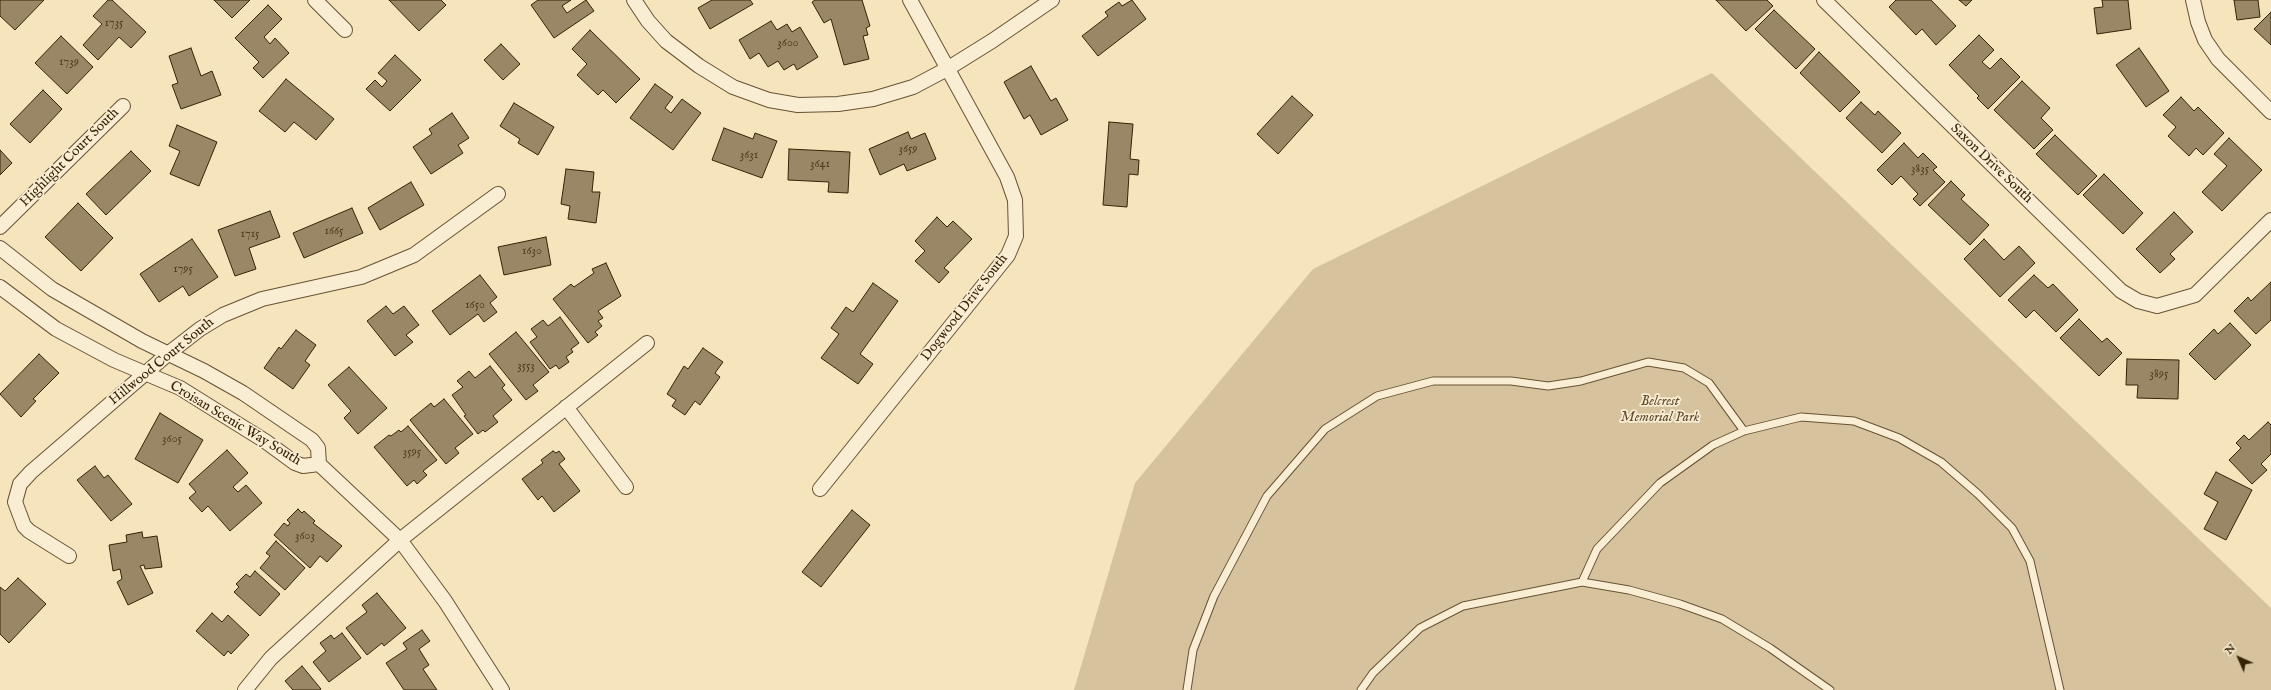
<!DOCTYPE html>
<style>
body{margin:0}
#map{position:relative;width:2271px;height:690px;overflow:hidden;background:#f6e4bc;font-family:"IM FELL English",serif}
canvas{display:block}
.north{position:absolute;left:2219px;top:638px;width:40px;height:40px;-webkit-text-stroke:3px #f9edd3;paint-order:stroke;rotate:315deg;font-size:11px;font-weight:700;line-height:16px;text-align:center;color:#372206}
.north::after{content:'';display:block;margin:auto;width:14px;height:18px;background:#372206;clip-path:polygon(50% 0,100% 100%,50% 72%,0 100%)}
</style>
<div id="map">
<canvas width="2271" height="690"></canvas>
<div class="north">N</div>
</div>
<script>
const context = document.querySelector('canvas').getContext('2d');
context.lineJoin = 'round';
function paint(path, color) { context.fillStyle = color; context.fill(path, 'evenodd'); }
const shape = rows => new Path2D(rows.map(r => 'M' + r).join(''));
function trace(path, color, width, dash) { context.strokeStyle = color; context.lineWidth = width; context.lineCap = dash ? 'butt' : 'round'; context.setLineDash(dash || []); context.stroke(path); }
function write(font, color, halo, rows, align = 'center') {
  context.font = font + ' "IM FELL English",serif'; context.lineWidth = 3.5; context.setLineDash([]); context.textBaseline = 'middle'; context.strokeStyle = halo; context.fillStyle = color; for (const [text, x, y, turn = 0] of rows) {
    context.save(); context.translate(x, y); context.rotate((+turn || 0) * Math.PI / 180); context.textAlign = isNaN(turn) ? turn : align; if (halo) context.strokeText(text, 0, 0); context.fillText(text, 0, 0); context.restore();
  }
}
paint(shape([
 [1712,73,2271,608,2271,690,1074,690,1135,483,1313,269]
]), '#d6c39d');
const building = shape([
 [0,0,44,0,15,30,0,16,0,0],
 [108,0,112,0,146,32,131,48,119,37,98,60,83,45,102,24,93,16,108,0],
 [214,0,250,0,232,18,214,0],
 [389,0,441,0,446,5,419,31,389,0],
 [538,0,571,0,562,6,567,13,586,0,594,11,554,38,531,5,538,0],
 [750,0,753,4,710,29,698,8,712,0,750,0],
 [815,0,862,0,870,26,866,28,868,35,863,36,869,59,844,65,831,19,824,23,812,2,815,0],
 [1132,0,1146,19,1098,56,1082,36,1108,16,1105,12,1119,2,1122,6,1132,0],
 [1716,0,1767,0,1773,6,1746,31,1716,0],
 [1896,0,1931,0,1956,26,1936,45,1922,29,1916,35,1889,7,1896,0],
 [1959,0,1972,0,1966,6,1959,0],
 [2102,0,2128,0,2131,29,2097,34,2094,8,2103,7,2102,0],
 [2234,0,2258,0,2260,17,2237,20,2234,0],
 [268,5,282,19,264,37,270,44,275,38,289,53,263,78,253,68,259,62,235,38,268,5],
 [1774,10,1815,49,1796,69,1755,29,1774,10],
 [2271,12,2271,45,2254,29,2271,12],
 [771,21,777,30,787,24,792,32,800,27,818,57,797,70,794,64,784,70,778,61,768,67,759,53,750,59,739,40,771,21],
 [590,30,640,79,616,103,603,90,598,95,577,75,587,64,572,49,590,30],
 [1979,35,1994,50,1982,62,1990,69,2001,58,2020,77,1988,109,1977,98,1979,96,1949,65,1979,35],
 [61,36,93,67,67,94,35,63,61,36],
 [501,44,520,64,503,80,484,60,501,44],
 [191,48,201,76,212,71,221,95,181,109,172,85,178,83,169,56,191,48],
 [2139,48,2169,91,2146,107,2116,65,2139,48],
 [1819,52,1860,92,1840,112,1800,73,1819,52],
 [395,55,421,80,390,111,366,89,375,80,382,87,387,81,378,73,395,55],
 [1031,66,1051,101,1056,98,1068,120,1041,135,1030,115,1024,119,1004,82,1031,66],
 [286,79,334,119,316,140,294,122,285,132,259,111,286,79],
 [2022,81,2050,108,2041,118,2053,130,2034,149,1994,110,2022,81],
 [655,84,673,97,665,108,671,113,682,99,701,113,673,150,630,118,655,84],
 [43,90,62,109,30,143,10,124,43,90],
 [1292,96,1313,115,1278,154,1257,134,1292,96],
 [2181,97,2194,111,2198,107,2224,133,2203,155,2196,148,2189,156,2168,136,2176,127,2163,115,2181,97],
 [1861,102,1875,115,1878,111,1901,133,1882,153,1846,118,1861,102],
 [514,103,554,127,538,155,518,143,520,139,500,126,514,103],
 [452,113,469,138,458,145,463,153,431,174,413,147,432,134,429,129,452,113],
 [1109,122,1133,124,1130,159,1139,160,1138,175,1129,174,1127,207,1103,205,1109,122],
 [177,125,217,142,199,186,170,174,180,151,169,146,177,125],
 [724,128,753,139,755,133,777,141,762,178,712,160,724,128],
 [908,132,911,139,925,133,936,159,907,171,904,164,880,175,869,149,908,132],
 [2055,135,2097,176,2078,195,2036,154,2055,135],
 [2229,138,2262,170,2222,211,2202,192,2227,166,2214,154,2229,138],
 [1904,143,1918,158,1923,153,1937,167,1933,170,1945,182,1920,206,1913,199,1918,194,1901,176,1892,185,1877,170,1904,143],
 [789,149,850,152,848,193,828,192,829,182,788,180,789,149],
 [0,150,12,163,0,175,0,150],
 [131,151,151,171,106,215,86,194,131,151],
 [566,169,594,172,592,192,600,192,596,223,568,219,570,206,561,204,566,169],
 [2104,174,2143,213,2123,234,2083,195,2104,174],
 [1951,181,1965,195,1961,199,1989,225,1970,245,1928,205,1951,181],
 [411,182,424,205,380,230,368,208,411,182],
 [78,203,113,238,81,271,45,237,78,203],
 [352,208,363,233,304,258,293,233,352,208],
 [270,211,280,237,249,248,256,269,235,276,218,230,270,211],
 [2174,212,2193,232,2170,254,2175,259,2160,273,2136,249,2174,212],
 [937,217,947,227,953,221,972,239,944,268,949,272,939,283,915,261,925,251,915,241,937,217],
 [546,237,551,265,504,275,498,247,546,237],
 [192,239,218,277,189,296,183,286,159,302,140,274,192,239],
 [1984,239,2004,260,2019,246,2035,263,2000,297,1964,259,1984,239],
 [606,263,621,296,598,311,603,318,598,321,602,326,595,332,598,335,588,343,553,299,571,284,574,287,594,273,592,269,606,263],
 [480,275,497,297,490,303,497,312,484,322,478,314,450,335,432,311,480,275],
 [2034,275,2048,288,2053,284,2078,310,2056,332,2034,310,2026,318,2008,300,2034,275],
 [2271,282,2271,320,2256,334,2234,311,2248,297,2251,301,2271,282],
 [873,283,898,301,860,354,873,364,858,384,821,358,839,334,831,328,846,307,853,312,873,283],
 [386,306,393,314,404,306,419,325,406,335,413,342,395,356,367,321,386,306],
 [560,317,579,343,571,349,573,352,566,357,569,362,559,369,556,365,550,369,530,342,537,337,531,329,543,320,548,326,560,317],
 [2079,319,2102,342,2107,338,2122,353,2099,376,2060,338,2079,319],
 [2230,323,2251,345,2215,380,2189,354,2214,329,2218,334,2230,323],
 [296,330,316,345,305,361,310,365,293,389,264,368,279,347,281,349,296,330],
 [516,332,549,372,533,385,538,391,526,400,489,354,516,332],
 [703,348,723,362,715,373,720,377,700,405,695,401,685,415,672,406,676,400,667,394,684,366,688,369,703,348],
 [39,354,59,373,33,399,36,401,21,417,0,394,39,354],
 [2127,359,2179,360,2178,399,2137,398,2138,385,2126,385,2127,359],
 [490,366,505,385,502,388,512,400,493,416,498,422,485,432,483,430,478,434,464,416,466,415,452,395,463,387,457,381,469,371,475,378,490,366],
 [349,367,387,408,358,434,344,418,351,411,328,385,349,367],
 [444,399,473,434,455,448,459,453,446,464,410,420,431,403,434,407,444,399],
 [160,413,203,440,178,483,135,459,160,413],
 [2268,422,2271,425,2271,454,2261,464,2267,470,2252,484,2229,460,2241,448,2236,443,2244,435,2249,440,2268,422],
 [408,426,437,460,423,471,427,475,417,484,414,480,407,486,374,447,389,435,391,436,399,430,401,432,408,426],
 [227,450,248,473,233,487,238,492,246,485,262,503,230,531,208,506,202,512,189,498,196,492,189,484,227,450],
 [553,451,556,453,559,451,565,459,559,464,580,491,554,512,542,496,538,500,522,479,543,463,541,460,553,451],
 [95,466,104,478,108,475,132,504,111,521,77,480,95,466],
 [2216,472,2252,490,2226,540,2204,529,2218,502,2204,494,2216,472],
 [298,509,302,513,304,511,315,521,313,523,342,546,327,562,320,556,310,568,274,535,284,523,288,526,290,523,287,520,298,509],
 [852,510,870,525,821,587,802,572,852,510],
 [142,532,143,538,157,536,162,567,145,569,144,565,140,566,153,593,128,605,117,582,122,579,120,569,113,571,109,545,127,542,126,535,142,532],
 [276,541,305,568,285,590,260,568,270,556,266,553,276,541],
 [255,571,280,594,260,616,234,592,239,587,236,584,246,574,250,577,255,571],
 [18,578,46,604,9,643,0,634,0,587,5,591,18,578],
 [377,593,406,628,384,646,382,643,367,655,346,628,367,612,362,605,377,593],
 [212,613,222,622,228,615,249,635,231,654,228,651,224,656,196,631,212,613],
 [422,630,430,641,419,649,429,665,423,669,437,690,404,690,386,663,407,649,403,643,422,630],
 [342,633,361,658,329,682,313,662,326,651,320,643,331,635,334,639,342,633],
 [302,666,321,689,319,690,293,690,285,681,302,666]
]);
paint(building, '#9a8765');
trace(building, '#372206', 1);
const service = shape([
 [1582,582,1597,549,1660,483,1713,445,1744,431,1801,417,1854,421,1899,438,1941,462,1978,494,2012,528,2030,561,2060,690],
 [1187,690,1193,650,1214,596,1267,496,1325,429,1377,396,1433,381,1511,381,1548,386,1581,381,1648,362,1684,368,1709,383,1744,431],
 [1361,690,1373,673,1420,628,1463,606,1582,582,1629,590,1680,604,1722,619,1770,648,1830,690]
]);
const minor = shape([
 [315,0,345,30],
 [634,0,648,21,666,41,699,66,733,87,769,100,798,105,838,104,873,99,913,87,947,69,992,41,1052,0],
 [1824,0,2121,291,2138,301,2157,306,2195,295,2271,220],
 [2193,0,2198,22,2205,40,2218,59,2271,112],
 [0,227,123,106],
 [0,248,52,289,142,341,204,371,243,393,312,440,318,448,319,464,303,466,295,463,265,441,180,388,114,360,56,329,0,287],
 [566,407,626,487],
 [319,464,400,540,445,601,502,690],
 [820,489,1008,255,1016,236,1015,200,1007,177,910,0],
 [69,556,29,531,24,526,15,502,20,484,31,472,169,353,200,329,223,315,262,299,361,277,414,255,498,194],
 [245,690,271,658,400,540,647,343]
]);
trace(service, '#675234', 9);
trace(minor, '#675234', 16);
trace(service, '#f9edd3', 7);
trace(minor, '#f9edd3', 14);
write('12px', '#503b1e', null, [
 ["1735",114,24],
 ["3600",788,44],
 ["1739",69,63],
 ["3659",908,150],
 ["3631",749,156],
 ["3641",820,165],
 ["3835",1920,170],
 ["1665",334,232],
 ["1715",250,235],
 ["1630",532,252],
 ["1795",183,270],
 ["1650",475,306],
 ["3553",526,367],
 ["3895",2159,375],
 ["3605",172,440],
 ["3595",412,453],
 ["3603",305,537]
]);
write('14px', '#372206', '#f9edd3', [
 ["Highlight Court South",70,158,-45],
 ["Saxon Drive South",1991,164,44],
 ["Dogwood Drive South",965,308,-52],
 ["Hillwood Court South",162,362,-39],
 ["Croisan Scenic Way South",235,424,31]
]);
write('italic 14px', '#5f4a2c', '#f9edd3', [
 ["Belcrest",1660,402],
 ["Memorial Park",1660,418]
]);
</script>
